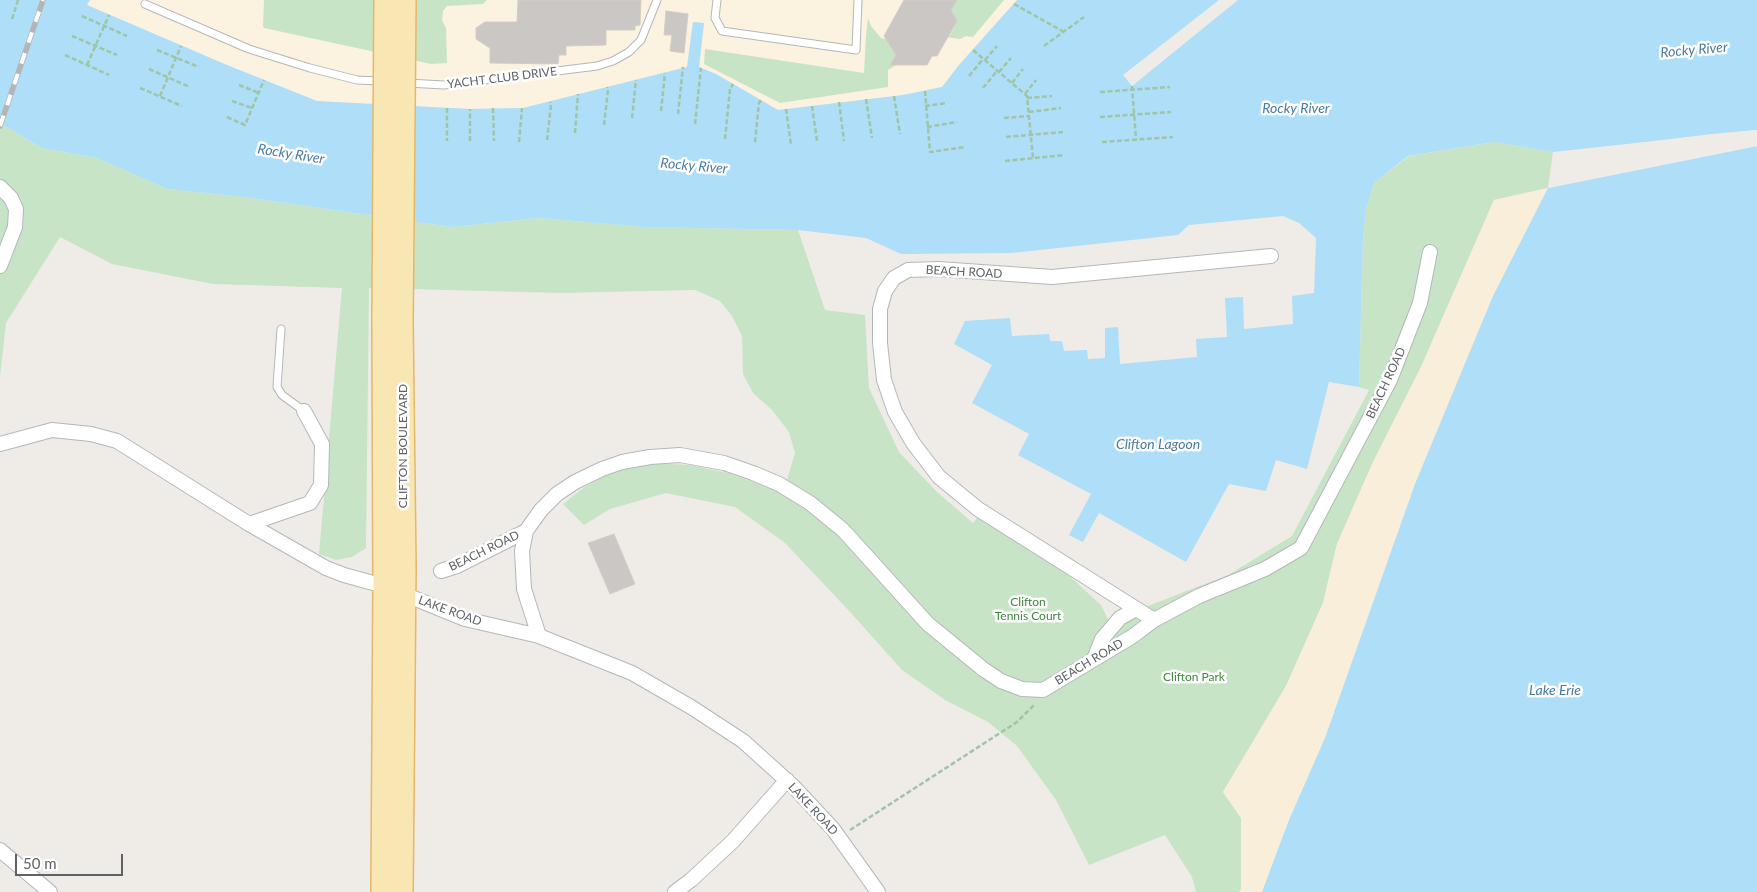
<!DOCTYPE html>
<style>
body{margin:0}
#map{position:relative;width:1757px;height:892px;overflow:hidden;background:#efece7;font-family:Lato,sans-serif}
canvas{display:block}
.scale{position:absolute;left:15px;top:854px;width:108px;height:22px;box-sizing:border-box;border:2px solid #5e6266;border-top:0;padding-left:6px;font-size:15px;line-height:18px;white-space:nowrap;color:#5e6266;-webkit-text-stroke:4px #fff;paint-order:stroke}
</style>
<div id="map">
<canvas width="1757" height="892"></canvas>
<div class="scale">50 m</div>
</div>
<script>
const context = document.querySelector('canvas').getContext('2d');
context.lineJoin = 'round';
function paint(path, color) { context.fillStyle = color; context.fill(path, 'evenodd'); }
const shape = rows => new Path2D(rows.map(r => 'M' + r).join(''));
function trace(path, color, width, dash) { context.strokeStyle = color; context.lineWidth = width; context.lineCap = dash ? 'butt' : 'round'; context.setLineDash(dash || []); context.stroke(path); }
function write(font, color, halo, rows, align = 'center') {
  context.font = font + ' Lato,sans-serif'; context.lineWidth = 5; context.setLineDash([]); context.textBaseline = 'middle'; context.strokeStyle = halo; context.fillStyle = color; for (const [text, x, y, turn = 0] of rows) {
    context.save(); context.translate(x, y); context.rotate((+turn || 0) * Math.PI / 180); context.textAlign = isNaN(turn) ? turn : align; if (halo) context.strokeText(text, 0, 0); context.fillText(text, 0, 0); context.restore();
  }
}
paint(shape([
 [90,0,1017,0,959,65,942,87,903,95,778,110,716,74,699,67,704,23,693,22,687,67,523,108,470,109,317,101,227,65,87,5]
]), '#fbf2e0');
paint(shape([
 [264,0,487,0,483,4,447,6,443,11,442,20,446,28,447,63,431,64,264,28,263,26],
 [955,0,1004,0,973,37,966,36,960,39,946,37,950,35,957,21,951,10],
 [868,18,871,26,881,38,886,39,896,55,894,59,896,65,888,70,888,87,780,103,704,64,705,49,864,73,866,36],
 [0,123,42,148,97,158,167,189,244,197,452,227,539,218,644,227,798,230,825,310,865,315,869,388,899,452,936,491,973,523,978,517,1067,574,1101,605,1109,621,1228,575,1292,536,1369,390,1359,387,1363,238,1366,209,1374,183,1409,156,1494,142,1553,152,1548,188,1494,200,1421,367,1373,462,1337,544,1323,603,1286,686,1223,792,1241,818,1241,889,1239,892,1196,892,1192,877,1165,835,1089,865,1056,800,1017,746,988,722,945,700,902,670,851,613,785,543,735,507,666,493,610,509,584,525,563,504,583,488,617,470,653,463,689,465,729,473,783,493,795,453,789,432,772,410,753,393,743,374,742,336,732,316,720,301,695,290,561,293,369,288,366,548,352,557,336,560,319,554,342,288,213,284,112,264,60,237,6,323,0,377]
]), '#c8e4c6');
paint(shape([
 [1548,188,1493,296,1415,484,1325,738,1289,820,1262,892,1239,892,1241,889,1241,818,1223,792,1286,686,1323,603,1337,544,1373,462,1421,367,1494,200]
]), '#f8eed9');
paint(shape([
 [0,0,90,0,87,5,227,65,317,101,470,109,523,108,687,67,693,22,704,23,699,67,716,74,778,110,903,95,942,87,959,65,1017,0,1219,0,1123,75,1132,86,1238,0,1757,0,1757,130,1712,134,1565,152,1553,152,1494,142,1408,156,1374,183,1366,209,1363,238,1359,387,1329,382,1307,469,1276,460,1266,491,1229,484,1186,562,1099,513,1083,542,1069,535,1091,494,1018,455,1029,434,972,403,992,365,954,344,965,321,1010,318,1012,336,1049,334,1050,341,1062,341,1064,351,1087,350,1088,359,1105,358,1105,328,1118,327,1120,364,1197,357,1196,339,1227,337,1225,298,1243,297,1244,329,1293,324,1292,296,1314,293,1316,238,1299,223,1283,216,1189,225,1178,235,1012,253,901,254,866,238,798,230,644,227,539,218,452,227,244,197,167,189,97,158,42,148,0,123],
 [1757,146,1757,892,1262,892,1289,820,1325,738,1415,484,1493,296,1548,188]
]), '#aedef8');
paint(shape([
 [1757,130,1757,133,1553,155,1553,152],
 [1757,143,1757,146,1548,188,1548,185]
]), '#efece7');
const building = shape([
 [518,0,641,0,640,25,635,26,635,30,606,30,606,45,566,46,566,55,559,55,558,64,490,63,490,48,476,39,476,28,485,22,517,22,518,0],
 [904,0,957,0,951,10,957,21,937,56,932,56,927,65,890,65,896,55,884,36,904,0],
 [666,11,688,14,684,53,670,51,672,35,664,35,666,11],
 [614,534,635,584,610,594,588,543,614,534]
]);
paint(building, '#cbc7c4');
trace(building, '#d3cec5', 1);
const lane = shape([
 [717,0,715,18,722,31,856,50,858,0],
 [145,4,249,49,310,68,357,80,381,81],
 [407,83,444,85,597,66,613,61,629,52,641,40,657,0],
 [281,329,277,387,282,395,304,411]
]);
const street = shape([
 [0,187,11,198,16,209,15,227,0,266],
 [0,444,52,430,91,434,117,441,249,524,326,568,344,575,384,586,465,619,539,636,632,673,691,707,743,741,794,787,833,829,878,892],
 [249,524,310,503,321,485,322,444,304,411],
 [441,571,457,566,526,531],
 [1154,620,978,509,939,477,913,443,895,412,884,380,880,343,880,309,885,291,894,278,908,270,939,269,1052,277,1271,256],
 [539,636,524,589,522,551,526,531,541,510,557,494,575,482,602,469,622,462,650,457,680,455,724,463,753,473,779,484,810,503,843,530,928,624,983,669,1001,681,1022,689,1043,690,1133,636,1154,620,1199,596,1265,569,1301,548,1390,380,1420,303,1430,252],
 [1094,659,1102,639,1120,618,1136,609],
 [0,850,50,892],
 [675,892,691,880,733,841,787,780]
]);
const primary = shape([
 [402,321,405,568,402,892],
 [382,892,384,586,383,319]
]);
trace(lane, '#b4b7ba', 9);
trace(street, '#b4b7ba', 16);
trace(primary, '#e5b769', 24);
trace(shape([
 [1014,4,1064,32],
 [82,16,127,36],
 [12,19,18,0],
 [72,36,117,55],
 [1044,46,1084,17],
 [157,50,199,67],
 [973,50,1027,96,1033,158],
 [65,55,109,75],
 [985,60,997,46],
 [87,65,109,15],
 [149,69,190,87],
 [999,72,1011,58],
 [969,76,983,59],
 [1012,83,1023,69],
 [239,85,259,93],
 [1132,86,1136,139],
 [140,88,182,106],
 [983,88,997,71],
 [925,91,930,152,965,147],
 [1100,92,1170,87],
 [1025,94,1036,80],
 [160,96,181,46],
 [894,96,900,134],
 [1027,98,1052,96],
 [866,99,872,138],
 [232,101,252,108],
 [839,102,844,141],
 [812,106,817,141],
 [925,106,947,103],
 [447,108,447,141],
 [493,108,494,141],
 [786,109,791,145],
 [661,111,665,73],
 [1029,112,1061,108],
 [678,114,683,67],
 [227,117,245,125,264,80],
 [1100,117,1171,112],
 [632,118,636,80],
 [1004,118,1029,116],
 [695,124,701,68],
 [604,125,608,90,607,87],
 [927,127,957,122],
 [575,133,578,94],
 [1006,137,1063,132],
 [725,139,730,89,733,84],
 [547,140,551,105,550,102],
 [470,141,470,109],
 [519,142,522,108],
 [755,142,759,103,761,100],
 [1102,142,1173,137],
 [1005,161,1064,155],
 [850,830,1017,722,1035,704]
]), '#9fc5a6', 2.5, [5, 2.5]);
trace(lane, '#fff', 7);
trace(street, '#fff', 14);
trace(primary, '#f8e6b3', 21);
const rail = shape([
 [0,126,43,0]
]);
trace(rail, '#b4b5b6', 5.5);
trace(rail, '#fff', 4, [11]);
const primaryBridge = shape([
 [383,319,385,0],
 [402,321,405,0]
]);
trace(primaryBridge, '#e5b769', 24, []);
trace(primaryBridge, '#f8e6b3', 21);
write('12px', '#5e6266', '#fff', [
 ["YACHT CLUB DRIVE",502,78,-7],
 ["BEACH ROAD",964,272,3],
 ["BEACH ROAD",1386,383,-65],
 ["CLIFTON BOULEVARD",403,446,-90],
 ["BEACH ROAD",484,551,-26],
 ["LAKE ROAD",450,611,20],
 ["BEACH ROAD",1089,662,-31],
 ["LAKE ROAD",813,809,47]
]);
write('12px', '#41853e', '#fff', [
 ["Clifton",1028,602],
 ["Tennis Court",1028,616],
 ["Clifton Park",1194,677]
]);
write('italic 14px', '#487ba1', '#fff', [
 ["Rocky River",1694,50,-5],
 ["Rocky River",1296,108],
 ["Rocky River",291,154,9],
 ["Rocky River",694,166,5],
 ["Clifton Lagoon",1158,444],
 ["Lake Erie",1555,690]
]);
</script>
